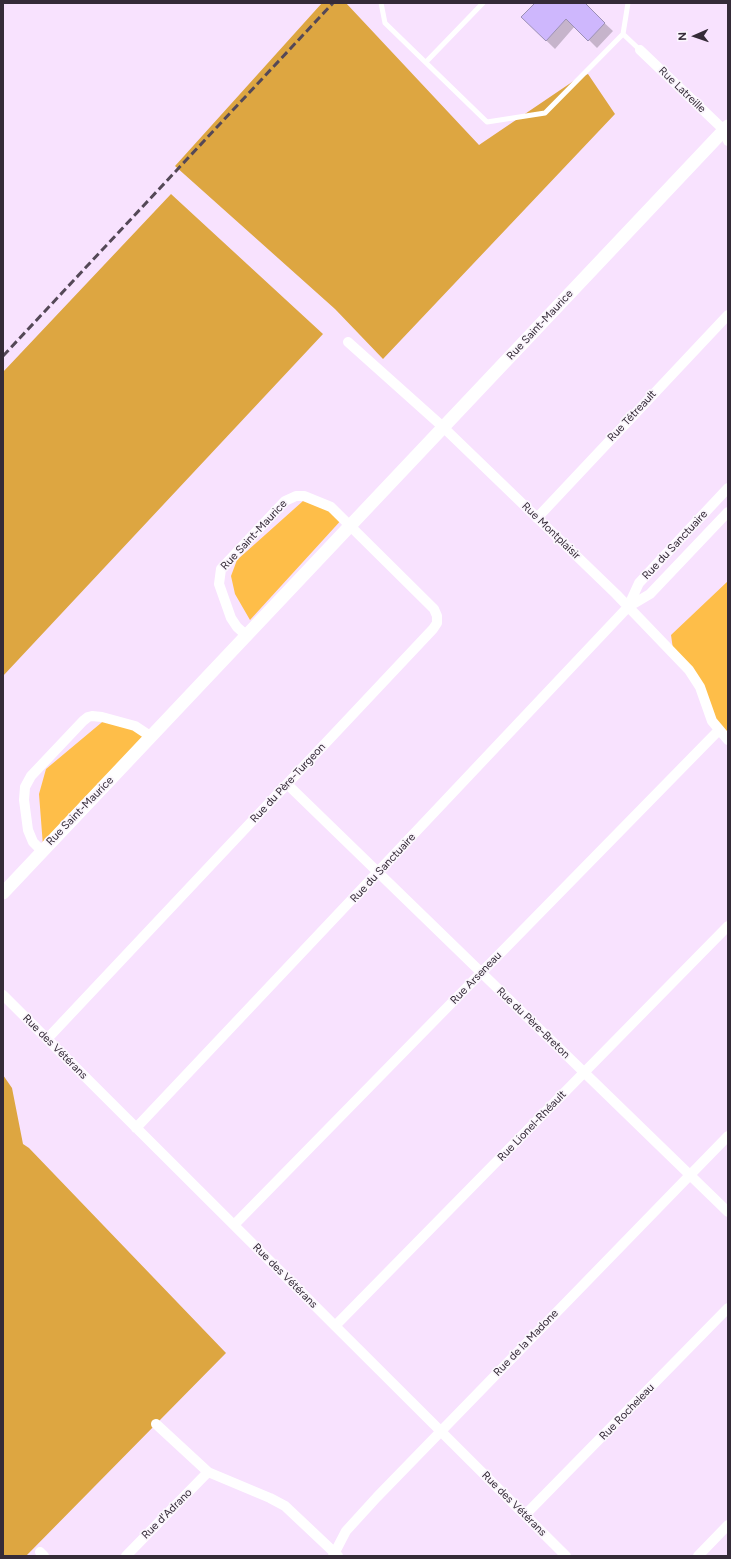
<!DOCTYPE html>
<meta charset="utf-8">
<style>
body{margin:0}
#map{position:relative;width:731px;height:1559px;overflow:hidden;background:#f8e2fe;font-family:Figtree,sans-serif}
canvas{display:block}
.frame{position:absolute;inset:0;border:4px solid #352b38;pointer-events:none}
.north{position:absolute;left:675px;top:16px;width:40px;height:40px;-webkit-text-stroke:3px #fbf6fd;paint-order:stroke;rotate:268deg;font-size:11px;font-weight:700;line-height:16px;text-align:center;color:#352b38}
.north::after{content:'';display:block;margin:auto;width:14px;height:18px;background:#352b38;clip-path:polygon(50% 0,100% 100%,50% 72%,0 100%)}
</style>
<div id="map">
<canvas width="731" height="1559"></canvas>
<div class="frame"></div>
<div class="north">N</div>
</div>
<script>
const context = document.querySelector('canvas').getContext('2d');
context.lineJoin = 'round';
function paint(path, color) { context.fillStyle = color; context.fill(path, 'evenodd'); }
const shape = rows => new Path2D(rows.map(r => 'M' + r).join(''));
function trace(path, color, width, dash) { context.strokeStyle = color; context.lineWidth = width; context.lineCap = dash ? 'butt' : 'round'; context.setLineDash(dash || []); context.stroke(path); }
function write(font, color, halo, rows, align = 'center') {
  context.font = font + ' Figtree,sans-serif'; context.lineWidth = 3.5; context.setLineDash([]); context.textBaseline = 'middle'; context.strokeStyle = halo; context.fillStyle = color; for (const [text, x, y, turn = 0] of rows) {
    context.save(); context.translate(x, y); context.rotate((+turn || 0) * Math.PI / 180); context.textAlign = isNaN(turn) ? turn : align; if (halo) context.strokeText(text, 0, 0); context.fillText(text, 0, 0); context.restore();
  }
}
paint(shape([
 [303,501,332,503,344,517,250,620,235,594,231,576,237,560],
 [728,581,728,736,720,729,673,649,671,635],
 [107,718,148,732,43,846,39,794,46,769]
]), '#febe49');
paint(shape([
 [322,3,346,3,479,145,578,78,588,74,615,114,383,359,335,309,175,166],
 [171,194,323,334,3,676,3,372],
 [3,1075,12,1088,23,1144,29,1148,226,1353,26,1556,3,1556]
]), '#dda641');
paint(shape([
 [536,3,583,3,613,31,597,48,575,26,555,49,522,17]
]), '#0003');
const building = shape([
 [535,3,585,3,605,23,588,41,566,19,546,41,521,17,535,3]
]);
paint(building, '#ceb7fd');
trace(building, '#9b90b4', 1);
trace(shape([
 [381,3,385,23,487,122,545,113,623,34,628,3],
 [623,34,640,50],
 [426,62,483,3]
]), '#fff', 5);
trace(shape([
 [640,50,724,130,728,141],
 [348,342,443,427,616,594,689,670,700,687,712,721,728,740],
 [537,518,728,315],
 [628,607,639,583,728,488],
 [287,784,728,1212],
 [42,851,33,842,28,830,24,800,25,787,31,776,83,721,88,717,92,716,102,717,135,726,150,736],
 [3,995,566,1556],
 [47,1039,433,629,437,623,437,616,434,609,331,507,304,496,296,496,285,501,221,569,219,584,231,618,237,627,247,636],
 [136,1128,628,607,650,594,728,512],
 [234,1225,719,730],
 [335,1326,728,926],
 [156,1424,208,1472,270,1498,285,1506,338,1556],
 [525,1515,728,1308],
 [40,1552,44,1556],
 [126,1556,208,1472],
 [333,1556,346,1531,377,1497,728,1136],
 [698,1556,728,1525]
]), '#fff', 10);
trace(shape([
 [3,893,728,126]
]), '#fff', 13);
trace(shape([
 [3,356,333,3]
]), '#544857', 3, [8, 4]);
write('11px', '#352b38', '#fbf6fd', [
 ["Rue Latreille",682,90,44],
 ["Rue Saint-Maurice",540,325,-47],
 ["Rue Tétreault",632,416,-47],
 ["Rue Montplaisir",551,531,44],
 ["Rue Saint-Maurice",254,535,-47],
 ["Rue du Sanctuaire",675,545,-47],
 ["Rue du Père-Turgeon",288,783,-47],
 ["Rue Saint-Maurice",80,811,-46],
 ["Rue du Sanctuaire",383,868,-47],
 ["Rue Arseneau",476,978,-46],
 ["Rue du Père-Breton",533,1023,44],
 ["Rue des Vétérans",55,1047,45],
 ["Rue Lionel-Rhéault",532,1126,-46],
 ["Rue des Vétérans",285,1276,45],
 ["Rue de la Madone",526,1343,-46],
 ["Rue Rocheleau",627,1412,-46],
 ["Rue des Vétérans",514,1504,45],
 ["Rue d'Adrano",167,1514,-45]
]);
</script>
